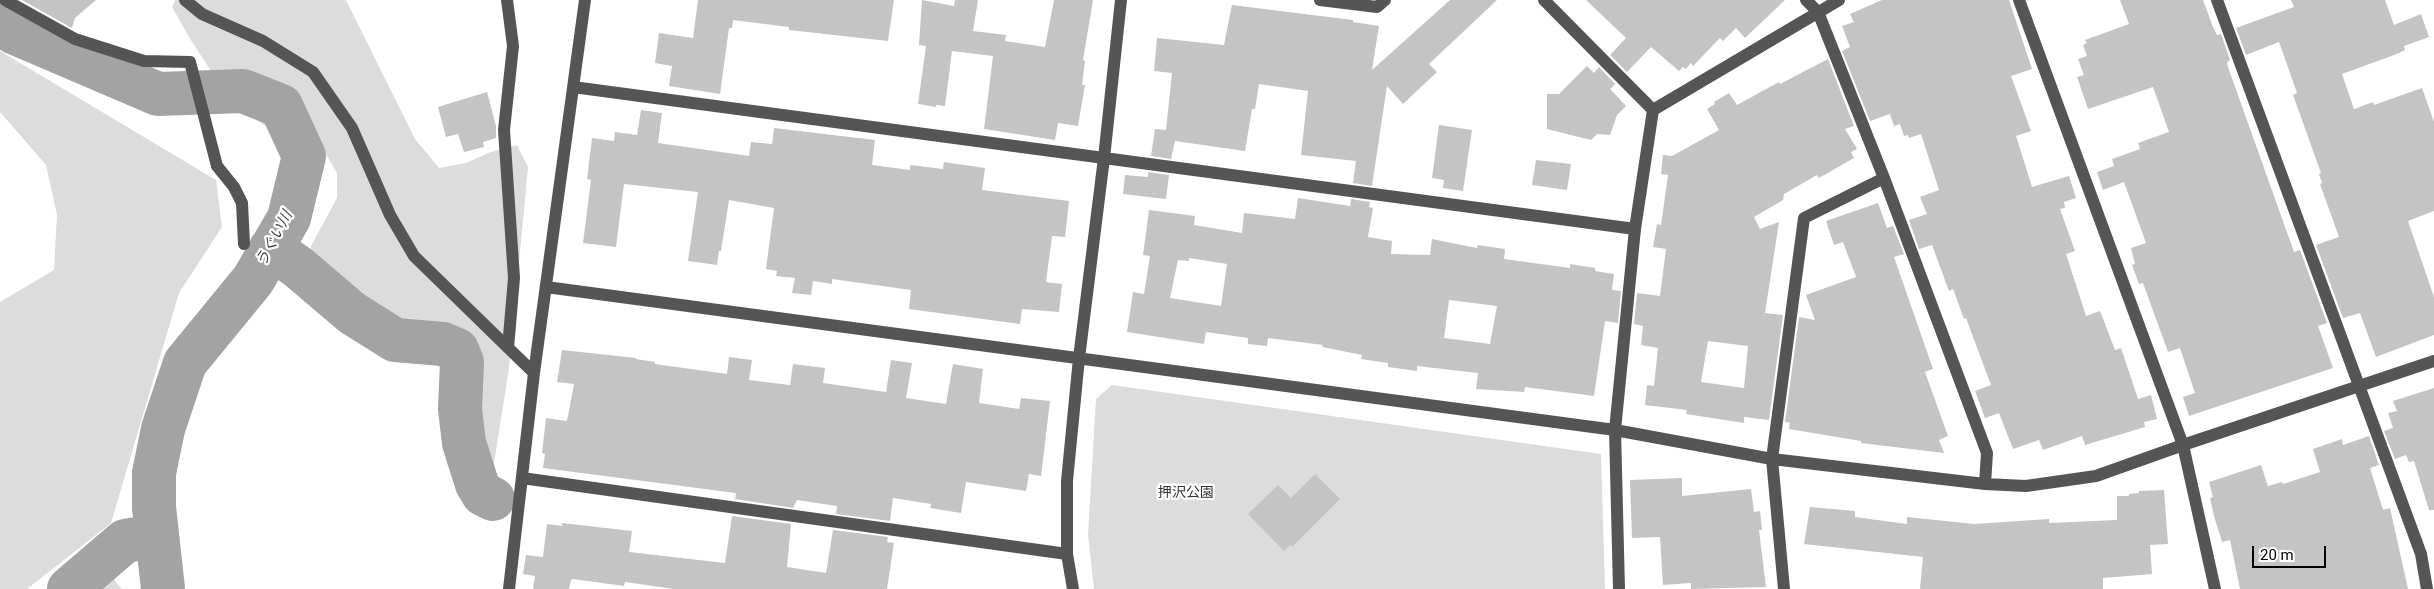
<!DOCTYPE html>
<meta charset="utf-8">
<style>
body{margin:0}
#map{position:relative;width:2434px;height:589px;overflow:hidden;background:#fff;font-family:Roboto,sans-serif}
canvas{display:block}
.scale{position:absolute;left:2252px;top:546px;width:74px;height:22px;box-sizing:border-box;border:2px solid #000;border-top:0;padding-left:6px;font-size:15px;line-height:18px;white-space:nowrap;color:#000;-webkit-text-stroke:4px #fff;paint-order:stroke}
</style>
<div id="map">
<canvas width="2434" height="589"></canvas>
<div class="scale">20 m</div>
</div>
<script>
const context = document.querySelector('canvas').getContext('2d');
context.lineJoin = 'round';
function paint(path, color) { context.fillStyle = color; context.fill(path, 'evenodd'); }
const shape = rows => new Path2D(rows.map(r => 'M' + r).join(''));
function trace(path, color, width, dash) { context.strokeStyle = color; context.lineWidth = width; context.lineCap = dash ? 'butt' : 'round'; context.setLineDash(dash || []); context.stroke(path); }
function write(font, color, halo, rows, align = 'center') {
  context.font = font + ' Roboto,"Noto Sans JP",sans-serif'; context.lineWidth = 4.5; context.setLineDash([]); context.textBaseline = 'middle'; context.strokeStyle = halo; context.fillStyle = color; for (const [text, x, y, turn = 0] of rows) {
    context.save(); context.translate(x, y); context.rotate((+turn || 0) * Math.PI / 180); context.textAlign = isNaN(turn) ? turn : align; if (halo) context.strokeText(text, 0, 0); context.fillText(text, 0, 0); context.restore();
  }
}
paint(shape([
 [175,0,346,0,415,139,439,168,466,163,491,152,517,145,528,167,509,368,493,470,478,471,470,464,459,392,447,364,326,285,311,269,311,246,337,198,337,173,324,151,268,128,229,99,189,37,172,7],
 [0,51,216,180,222,227,179,293,111,523,27,589,0,589,0,302,54,270,57,215,46,165,0,112],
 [1112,385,1601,454,1605,589,1094,589,1088,535,1096,399],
 [108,573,122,589,85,589]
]), '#dcdcdc');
trace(shape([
 [0,20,13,32,158,94,243,91,281,106,304,156,289,218,253,280,185,363,163,429,154,473,154,507,163,589],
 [271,248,298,267,352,313,395,340,443,344,457,350,462,362,460,409,464,443,477,484,483,494,493,499],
 [69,589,125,541,155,536]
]), '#a3a3a3', 44);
paint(shape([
 [22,0,96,0,75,18,72,28],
 [698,0,894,0,888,41,789,30,789,27,733,20,732,28,729,28,720,94,669,86,672,66,655,63,659,33,693,38],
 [922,0,954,6,955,0,978,0,973,31,1006,35,1005,41,1045,47,1054,0,1093,0,1083,60,1085,61,1082,85,1085,85,1078,126,1058,123,1055,140,984,129,993,56,952,51,945,106,936,105,936,107,918,104,926,46,919,45],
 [1450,0,1497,0,1429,64,1437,72,1403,104,1387,86,1372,186,1353,183,1356,161,1301,155,1308,91,1259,84,1255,109,1252,109,1245,151,1175,141,1171,159,1151,156,1155,129,1166,130,1172,73,1154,71,1157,38,1224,45,1232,5,1353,20,1353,22,1379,26,1372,70],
 [1586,0,1785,0,1745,38,1736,28,1723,41,1720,38,1693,66,1691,63,1686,69,1683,67,1679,71,1651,47,1627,72,1610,55,1626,38],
 [1882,0,2009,0,2032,69,2011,76,2031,131,2016,136,2032,187,2069,176,2076,198,2064,202,2065,208,2060,209,2075,251,2066,254,2086,316,2100,311,2115,350,2121,348,2138,399,2151,395,2157,419,2144,422,2145,427,2085,445,2082,436,2043,450,2039,440,2013,449,1999,413,1985,418,1975,391,1991,385,1966,318,1964,319,1953,289,1949,291,1932,245,1919,249,1909,220,1927,214,1920,197,1939,190,1921,134,1909,138,1908,135,1904,136,1900,124,1894,126,1890,114,1870,121,1842,51,1850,47,1842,26,1854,22,1850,14],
 [2120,0,2203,0,2213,27,2217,35,2221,34,2230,60,2227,62,2228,67,2294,252,2300,250,2327,323,2318,326,2333,368,2189,416,2183,397,2195,393,2180,348,2168,352,2143,283,2139,284,2132,265,2135,264,2131,248,2146,243,2124,182,2103,190,2097,172,2114,166,2112,159,2140,149,2138,143,2169,132,2153,87,2088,109,2077,77,2084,75,2078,59,2087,56,2083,45,2087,43,2085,40,2129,24],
 [2291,0,2385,0,2394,25,2421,14,2429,37,2404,46,2405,50,2397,54,2342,74,2354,109,2373,102,2374,105,2422,88,2434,122,2434,211,2408,221,2434,297,2434,335,2376,357,2360,313,2343,318,2316,245,2339,237,2320,184,2322,183,2319,174,2321,173,2293,95,2297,93,2279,42,2246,55,2236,28,2294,7],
 [1828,59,1854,126,1845,129,1857,149,1851,152,1854,158,1819,178,1817,175,1784,194,1783,200,1754,217,1760,229,1779,222,1765,313,1783,315,1769,420,1744,417,1744,423,1686,414,1687,410,1645,405,1647,385,1654,386,1658,348,1641,345,1643,326,1634,324,1637,293,1660,296,1666,249,1653,247,1657,224,1661,225,1668,175,1661,174,1663,155,1672,156,1719,130,1707,109,1715,104,1714,102,1729,93,1737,105,1779,82,1780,84],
 [1708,341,1748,346,1744,388,1701,382],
 [1587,66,1594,73,1599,67,1615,84,1610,89,1626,106,1617,115,1610,135,1597,134,1591,140,1547,129,1547,94,1559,94],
 [487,92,496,126,496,138,483,142,484,147,464,152,458,134,446,137,438,107],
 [641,110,662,113,658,143,749,156,751,142,772,144,774,128,875,140,872,165,910,170,910,165,943,169,944,162,985,168,982,190,1069,201,1065,237,1052,236,1046,282,1062,284,1059,312,1022,309,1020,324,909,309,911,290,832,279,832,284,813,281,811,295,792,293,795,278,776,276,777,271,766,269,774,208,729,200,721,251,719,251,717,265,688,261,698,192,624,184,616,247,583,243,591,180,587,179,592,138,614,141,615,132,637,135],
 [1439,125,1472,130,1463,191,1443,188,1444,180,1432,178],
 [1536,160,1571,164,1567,190,1532,185],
 [1148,172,1169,175,1166,199,1123,194,1125,175,1148,177],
 [1298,198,1350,206,1351,199,1370,202,1369,207,1373,208,1368,237,1392,241,1391,254,1430,255,1432,239,1477,248,1478,245,1505,249,1504,259,1570,268,1570,264,1595,268,1595,271,1614,274,1612,290,1621,291,1618,323,1605,321,1594,396,1525,387,1524,392,1476,389,1478,373,1417,366,1417,371,1388,367,1388,363,1361,359,1362,355,1322,347,1323,345,1268,338,1267,346,1248,344,1248,338,1206,332,1204,344,1127,332,1133,292,1144,294,1150,256,1143,255,1149,210,1195,216,1194,225,1242,233,1244,213,1295,219],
 [1189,258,1227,264,1221,306,1170,298,1178,260,1189,261],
 [1449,300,1497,306,1490,344,1444,338],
 [1878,203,1887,228,1893,226,1904,254,1894,257,1933,369,1925,372,1948,436,1939,440,1944,453,1861,443,1861,441,1789,429,1790,423,1785,422,1799,317,1815,320,1806,295,1856,277,1843,242,1834,245,1826,221],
 [562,350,636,358,636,359,655,362,655,364,727,374,729,357,752,360,749,380,790,385,793,364,825,368,823,383,886,392,891,360,912,363,906,398,946,404,953,364,983,369,979,403,1019,409,1021,398,1050,401,1041,476,1029,474,1026,491,966,482,961,513,930,508,931,504,893,498,890,521,836,514,837,506,797,500,793,508,735,499,736,493,543,468,545,454,542,453,546,418,567,421,574,384,557,382],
 [2434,388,2434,510,2429,510,2414,461,2409,462,2406,455,2395,459,2384,431,2393,428,2388,413,2397,411,2393,401],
 [2369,436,2379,465,2370,468,2383,510,2390,508,2408,589,2240,589,2230,540,2222,542,2214,516,2210,498,2213,497,2209,482,2261,465,2268,486,2282,482,2283,484,2320,472,2313,449,2342,439,2343,445],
 [1315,474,1340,499,1292,547,1290,545,1284,551,1248,514,1278,485,1291,498],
 [1682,478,1682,496,1751,489,1754,512,1760,511,1762,530,1759,530,1766,587,1691,589,1691,583,1663,585,1660,537,1632,538,1630,480],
 [2164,490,2168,544,2150,545,2152,574,2103,578,2103,589,1920,589,1923,557,1804,544,1810,507,1855,511,1855,517,1907,524,1907,517,1974,524,2049,519,2049,523,2117,520,2117,496,2129,496,2129,494,2139,493,2139,491],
 [732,516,791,524,787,567,826,573,833,530,888,537,887,542,894,543,887,589,674,589,625,582,624,586,573,579,571,580,569,589,533,589,535,576,523,574,526,555,543,557,547,524,562,526,562,523,632,531,629,552,725,563]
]), '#c4c4c4');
trace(shape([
 [5,0,75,39,144,61,190,62,217,166,234,187,242,203,244,244],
 [185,0,202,14,263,41,313,72,352,128,390,215,414,256,534,373],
 [507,0,513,46,504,130,514,278,508,348],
 [1320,0,1377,7,1385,0],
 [1544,0,1653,110],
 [1806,0,1818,12,1884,178,1987,453,1985,484],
 [2019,0,2183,445,2215,589],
 [2217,0,2421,554,2427,589],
 [573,87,1635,229],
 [546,287,1615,430,1772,459,1985,484,2026,486,2096,476,2183,445,2434,361],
 [522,478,1067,554],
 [509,589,534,373,585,0],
 [1073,589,1067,554,1067,481,1079,358,1104,158,1121,0],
 [1619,589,1615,430,1635,229,1653,110,1839,0],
 [1784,589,1772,459,1804,218,1884,178]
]), '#555', 12);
write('14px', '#333', '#fff', [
 ["押沢公園",1186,493]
]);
write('italic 15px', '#444', '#fff', [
 ["うぐい川",275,239,-62]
]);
</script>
